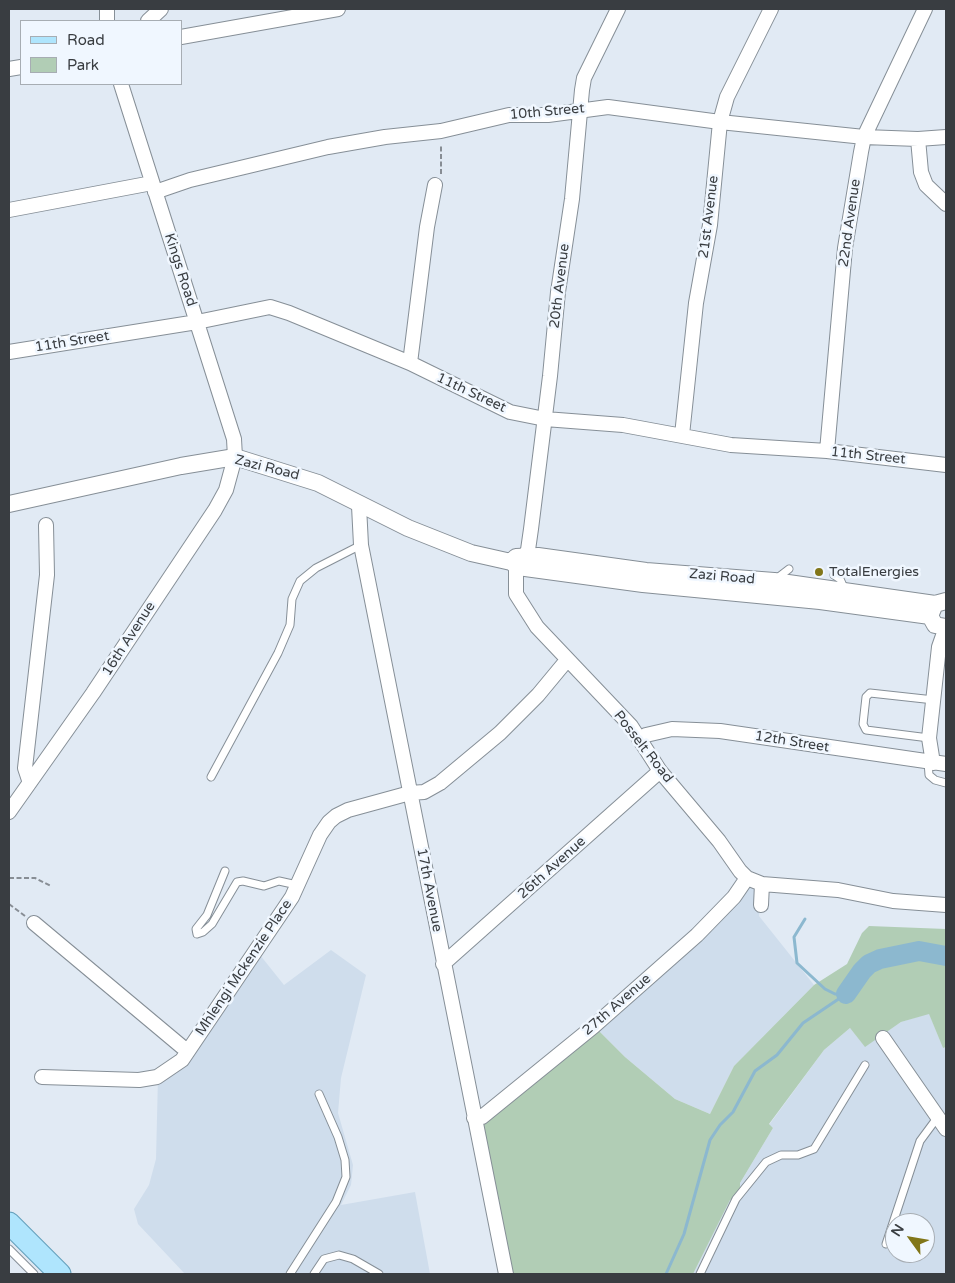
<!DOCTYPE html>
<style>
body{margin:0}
#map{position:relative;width:955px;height:1283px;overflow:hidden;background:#e1eaf4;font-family:"Varela Round",sans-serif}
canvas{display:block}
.frame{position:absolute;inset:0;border:10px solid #393d41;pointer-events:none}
.legend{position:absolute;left:20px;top:20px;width:162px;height:65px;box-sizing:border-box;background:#f0f7ff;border:1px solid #a7adb3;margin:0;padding:6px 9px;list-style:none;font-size:15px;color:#393d41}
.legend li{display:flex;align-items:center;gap:10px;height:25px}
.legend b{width:25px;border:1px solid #a7adb3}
.north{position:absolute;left:885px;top:1213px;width:50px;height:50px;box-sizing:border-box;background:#f0f7ff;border:1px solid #a7adb3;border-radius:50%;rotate:302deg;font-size:14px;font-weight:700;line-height:20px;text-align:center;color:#393d41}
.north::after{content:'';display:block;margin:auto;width:18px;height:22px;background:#817619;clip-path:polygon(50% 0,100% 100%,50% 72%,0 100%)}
</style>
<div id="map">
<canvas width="955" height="1283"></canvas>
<div class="frame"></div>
<ul class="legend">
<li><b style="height:6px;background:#afe5fd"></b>Road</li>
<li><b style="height:14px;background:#b1cdb5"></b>Park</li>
</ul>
<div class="north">N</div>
</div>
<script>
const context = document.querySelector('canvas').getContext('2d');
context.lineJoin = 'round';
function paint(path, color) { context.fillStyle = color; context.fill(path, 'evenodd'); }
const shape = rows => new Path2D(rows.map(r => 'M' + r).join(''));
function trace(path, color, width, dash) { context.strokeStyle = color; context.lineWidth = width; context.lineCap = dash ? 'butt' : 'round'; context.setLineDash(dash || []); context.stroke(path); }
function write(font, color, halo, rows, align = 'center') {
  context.font = font + ' "Varela Round",sans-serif'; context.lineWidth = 5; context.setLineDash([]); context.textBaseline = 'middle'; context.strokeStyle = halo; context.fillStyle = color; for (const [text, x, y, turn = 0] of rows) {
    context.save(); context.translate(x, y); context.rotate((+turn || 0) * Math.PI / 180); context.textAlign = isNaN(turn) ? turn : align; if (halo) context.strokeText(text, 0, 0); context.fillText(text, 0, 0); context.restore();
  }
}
paint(shape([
 [747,878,762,884,759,916,814,985,734,1066,710,1114,675,1099,625,1057,595,1027],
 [256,950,284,985,331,950,366,975,341,1078,338,1113,353,1165,351,1185,341,1205,415,1192,430,1274,185,1274,138,1224,134,1209,149,1185,156,1159,158,1077,174,1067],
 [929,1013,943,1048,946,1047,946,1274,693,1274,730,1200,735,1198,740,1191,740,1183,773,1128,769,1125,824,1050,850,1028,865,1046,901,1022],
 [895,1223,925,1223,925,1253,895,1253]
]), '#cfddec');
paint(shape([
 [869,926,946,929,946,1047,943,1048,929,1014,901,1022,865,1047,850,1028,824,1050,769,1124,773,1128,740,1183,740,1191,735,1198,730,1200,693,1274,507,1274,475,1119,595,1027,625,1057,675,1099,710,1114,734,1066,814,985,847,964,862,933]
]), '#b1cdb5');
trace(shape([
 [805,919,794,937,797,963,825,989,835,994,846,994],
 [666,1274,684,1234,710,1140,720,1125,733,1112,755,1071,777,1055,803,1023,846,994]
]), '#8cb8cf', 3);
trace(shape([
 [846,994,862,971,869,964,880,959,919,951,946,956]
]), '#8cb8cf', 20);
const service = shape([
 [834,575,840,579,845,590],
 [776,579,789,569],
 [929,738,866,730,863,724,866,697,870,693,934,700],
 [928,762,929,775,935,780,946,783],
 [211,777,278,653,290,625,292,599,300,581,316,568,361,545],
 [225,871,207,915,196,929,197,934,203,932,212,924,237,882,243,881,264,886,279,881,297,885],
 [886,1244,920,1141,937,1118],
 [9,1249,34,1274],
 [290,1274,336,1202,346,1177,345,1160,338,1137,319,1094],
 [314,1274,324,1259,339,1255,353,1259,379,1274],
 [700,1274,736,1199,766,1162,781,1155,798,1155,814,1149,865,1065]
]);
const minor = shape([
 [107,9,107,21],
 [618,9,584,78,582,90,572,199,558,292,550,376,531,529,528,550,516,571,516,594,537,627,631,726,660,771,719,841,740,871,747,878,762,884,838,890,893,901,946,905],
 [148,21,161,9],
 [181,37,338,9],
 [9,69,21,67],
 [918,139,921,172,926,185,946,204],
 [155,192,190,180,328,147,385,137,441,131,509,115,548,115,608,107,720,122,864,137,918,139,946,137],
 [9,210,152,183],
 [9,352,197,322,270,307,289,313,410,363,510,412,545,419,623,425,731,445,827,451,946,465],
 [410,363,427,227,435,185],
 [682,435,696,303,710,225,720,122,727,97,771,9],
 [827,451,845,248,861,152,864,137,925,9],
 [359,506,361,545,506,1274],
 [639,739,646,735,672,729,720,731,946,764],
 [933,763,929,738,939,647,946,627],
 [29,780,25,768,47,575,46,525],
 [9,812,93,693,215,510,226,490,235,457,234,439,121,84],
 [761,905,762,884],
 [34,923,187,1051],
 [443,964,660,771],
 [883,1038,946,1129],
 [42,1077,139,1080,157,1077,182,1060,292,897,320,835,329,822,336,816,348,810,410,793,424,792,440,783,500,733,538,695,567,660],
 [474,1118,482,1117,594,1026,697,935,734,897,747,878]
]);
const tertiary = shape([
 [9,504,181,466,235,457,318,483,408,528,471,553,511,562,518,567,643,584,820,601,930,616],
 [511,562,516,557,538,556,646,571,774,581,935,604],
 [946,601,935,604,930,616,935,625,946,627]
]);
const primary = shape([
 [9,1223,60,1274]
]);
trace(service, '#868f97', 9);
trace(minor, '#868f97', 16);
trace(tertiary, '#868f97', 18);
trace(primary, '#639fbb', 23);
trace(shape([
 [441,174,441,144],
 [9,878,35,878,51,886],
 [9,904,25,916]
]), '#878d94', 2, [5, 2.5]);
trace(service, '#fff', 7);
trace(minor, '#fff', 14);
trace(tertiary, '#fff', 16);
trace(primary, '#afe5fd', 21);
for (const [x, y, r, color] of [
 [819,572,5,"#817619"]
]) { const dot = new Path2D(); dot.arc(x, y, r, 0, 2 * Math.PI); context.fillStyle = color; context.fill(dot); trace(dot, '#f0f7ff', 2); }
write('14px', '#393d41', '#f0f7ff', [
 ["10th Street",547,112,-5],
 ["21st Avenue",709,217,-83],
 ["22nd Avenue",850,223,-82],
 ["Kings Road",180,270,72],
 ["20th Avenue",560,286,-83],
 ["11th Street",72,342,-9],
 ["11th Street",471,393,25],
 ["11th Street",868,456,6],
 ["Zazi Road",267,468,14],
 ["Zazi Road",722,577,5],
 ["16th Avenue",129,639,-57],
 ["12th Street",792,742,9],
 ["Posselt Road",643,747,52],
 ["26th Avenue",552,868,-42],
 ["17th Avenue",429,890,79],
 ["Mhlengi Mckenzie Place",244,968,-56],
 ["27th Avenue",617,1005,-41]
]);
write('14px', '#393d41', '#f0f7ff', [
 ["TotalEnergies",829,572]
], 'left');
</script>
